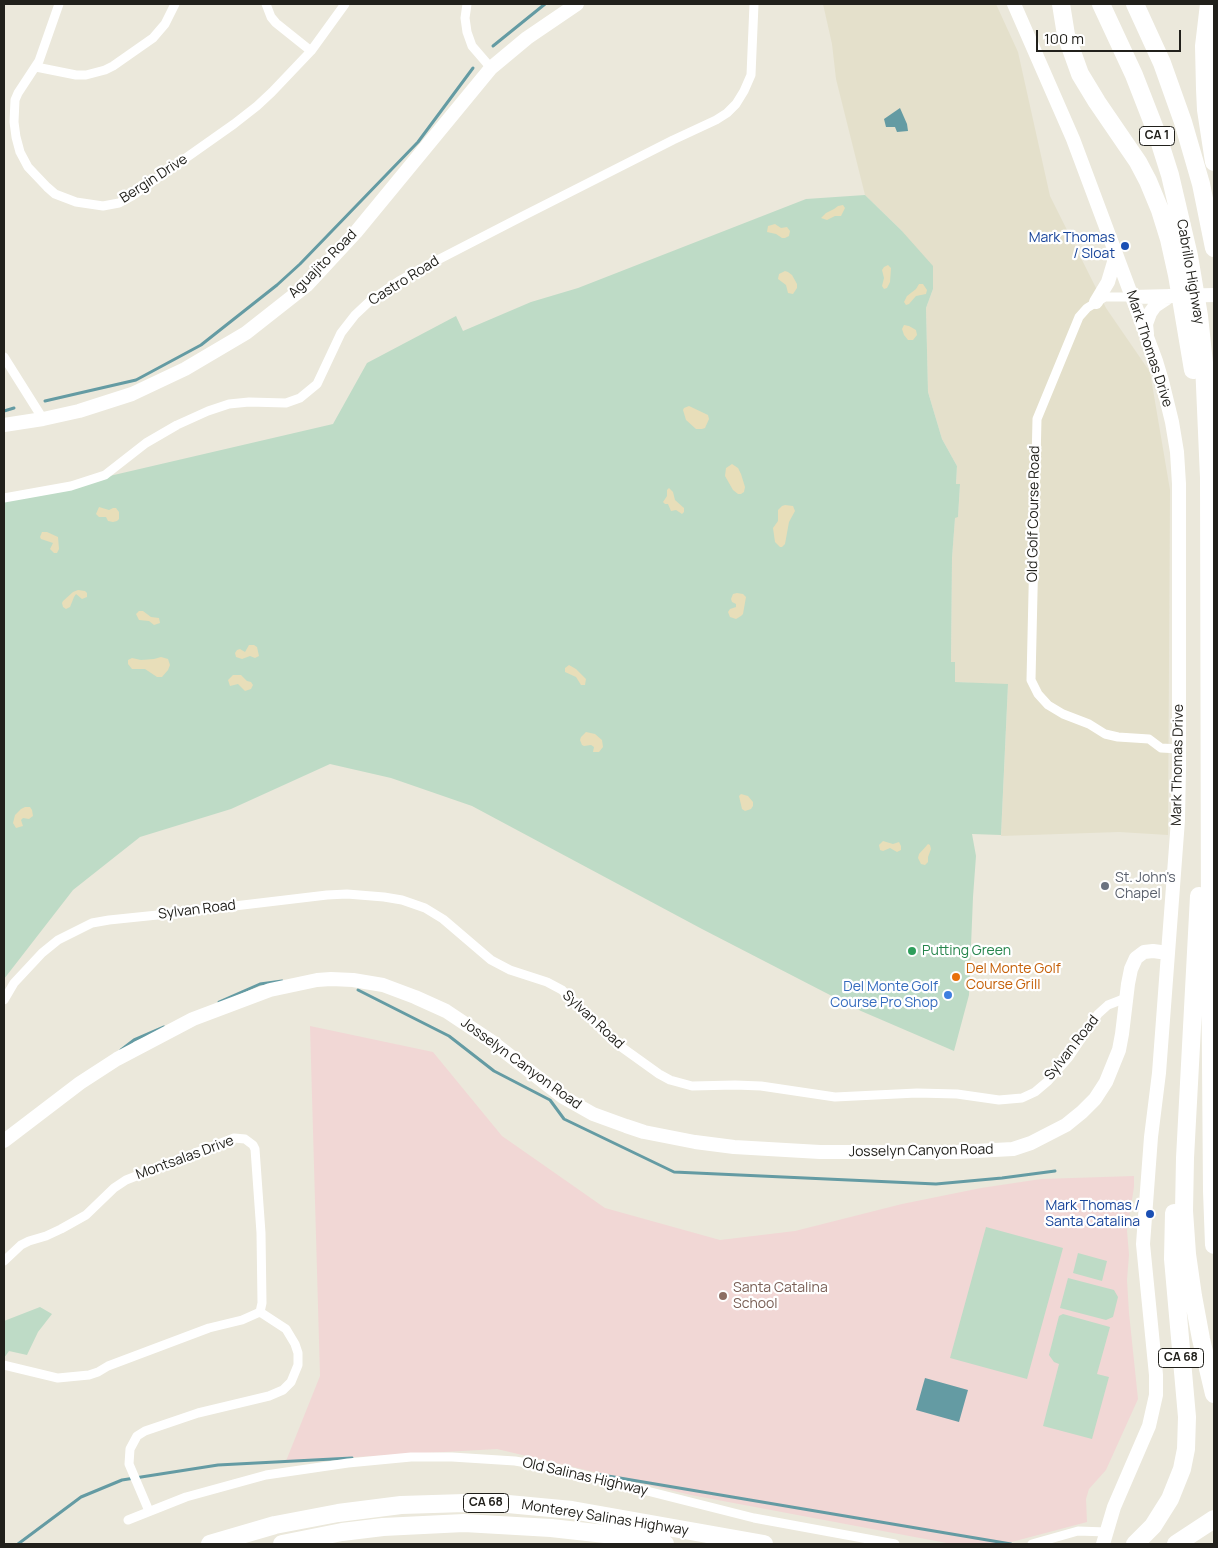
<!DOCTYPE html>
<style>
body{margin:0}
#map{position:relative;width:1218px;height:1548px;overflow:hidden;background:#ebe8db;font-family:Manrope,sans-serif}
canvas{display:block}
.frame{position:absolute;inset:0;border:5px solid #21201b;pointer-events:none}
.scale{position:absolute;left:1036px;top:30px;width:145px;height:22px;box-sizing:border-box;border:2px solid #21201b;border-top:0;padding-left:6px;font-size:15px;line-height:18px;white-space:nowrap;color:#21201b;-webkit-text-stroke:4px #fff;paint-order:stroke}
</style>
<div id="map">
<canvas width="1218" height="1548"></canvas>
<div class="frame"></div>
<div class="scale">100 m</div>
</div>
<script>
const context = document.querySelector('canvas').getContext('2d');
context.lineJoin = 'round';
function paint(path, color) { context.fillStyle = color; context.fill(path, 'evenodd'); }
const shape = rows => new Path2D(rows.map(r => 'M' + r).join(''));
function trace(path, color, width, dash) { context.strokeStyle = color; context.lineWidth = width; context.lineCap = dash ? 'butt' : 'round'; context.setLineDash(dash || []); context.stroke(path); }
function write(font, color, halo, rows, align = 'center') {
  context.font = font + ' Manrope,sans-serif'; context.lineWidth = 4.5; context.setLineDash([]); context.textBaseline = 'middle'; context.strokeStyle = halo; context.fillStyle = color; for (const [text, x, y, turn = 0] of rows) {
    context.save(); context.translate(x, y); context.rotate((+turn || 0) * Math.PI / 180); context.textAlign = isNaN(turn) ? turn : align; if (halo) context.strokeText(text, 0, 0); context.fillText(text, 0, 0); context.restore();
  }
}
paint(shape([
 [823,4,996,4,1018,52,1050,196,1106,308,1150,372,1170,490,1168,835,1119,832,1001,836,1008,685,955,682,955,662,951,662,952,558,955,517,958,517,960,484,956,484,957,466,942,439,928,392,926,308,933,289,901,230,865,195,836,79,832,44]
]), '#e4e0cb');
paint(shape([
 [310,1026,433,1052,502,1136,605,1208,720,1240,795,1231,902,1204,981,1188,1041,1179,1134,1176,1134,1187,1127,1231,1129,1255,1127,1280,1129,1313,1138,1399,1106,1470,1089,1489,1086,1499,1087,1522,1004,1544,952,1544,691,1495,497,1449,286,1461,320,1376]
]), '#f1d7d5');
paint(shape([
 [865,195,901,230,933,266,933,289,926,308,928,392,942,439,957,466,956,484,960,484,958,517,955,518,952,558,951,662,955,662,955,682,1008,684,1001,835,972,834,976,856,973,897,969,995,954,1051,861,1011,702,929,472,806,391,778,330,764,231,809,140,837,73,890,4,979,4,498,88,481,333,424,367,363,456,316,463,331,531,302,578,288,806,199],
 [986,1227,1063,1248,1027,1379,950,1358],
 [1078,1253,1107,1261,1102,1281,1073,1273],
 [1068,1278,1114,1290,1118,1297,1113,1317,1106,1320,1060,1308],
 [40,1307,52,1314,38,1332,27,1355,9,1351,4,1358,4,1321],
 [1063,1314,1110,1327,1097,1374,1109,1377,1092,1439,1043,1426,1059,1364,1054,1362,1049,1355,1059,1316]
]), '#bedbc6');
paint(shape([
 [843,205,845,208,841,216,835,216,827,220,821,218,826,213,834,209,838,206],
 [775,224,781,228,787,227,790,231,789,236,785,238,782,238,776,234,767,232,768,226],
 [888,265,891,268,890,282,887,288,884,289,882,286,884,278,882,270,884,267],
 [785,271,788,272,792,275,797,284,797,288,793,294,788,293,786,285,778,279,779,274],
 [919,284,923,284,927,290,926,294,916,296,909,304,906,305,904,302,907,296,916,289],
 [904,325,909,326,916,330,917,335,913,340,908,340,904,335,902,329],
 [689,406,708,415,709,419,705,428,702,429,696,429,686,420,683,410,684,408],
 [732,464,738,468,741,474,745,487,744,492,741,494,738,494,733,490,725,476,726,468],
 [669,488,673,492,675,500,684,508,684,512,682,514,676,510,671,511,668,504,665,504,663,502,667,496,667,490],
 [785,505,793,506,795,511,789,522,785,544,782,547,780,547,775,542,773,528,778,521,778,510,782,506],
 [99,507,109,510,113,508,116,508,119,512,119,519,117,521,113,522,108,521,106,517,99,517,96,514],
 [42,532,47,532,58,537,59,549,57,553,54,553,50,549,53,543,41,539,40,537],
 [78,590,85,591,87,593,87,597,82,599,76,594,74,597,70,607,66,609,63,607,62,603,63,601,73,592],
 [737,593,743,594,746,597,743,614,741,616,736,619,730,617,728,612,730,609,736,607,736,604,732,602,731,599,733,594],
 [139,611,143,611,151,617,159,618,160,623,154,625,149,621,139,620,136,614],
 [249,645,254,645,257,647,259,656,255,658,250,656,242,659,236,657,235,653,237,650,240,649,245,652],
 [161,657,168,659,170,665,168,670,162,677,157,677,145,669,132,669,128,664,128,660,132,658,141,660,154,659],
 [569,665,576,669,586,679,585,685,581,685,576,677,565,672,565,668],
 [233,675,241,675,247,681,251,682,253,685,251,689,245,691,238,684,230,686,228,680],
 [586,732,595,734,602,740,603,747,599,752,593,752,594,747,591,745,584,746,582,745,580,740,581,737],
 [741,794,748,796,753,802,753,806,751,809,745,811,742,809,739,796],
 [25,807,30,807,32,810,33,816,29,819,23,818,21,820,23,826,16,828,13,823,15,815,21,809],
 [883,841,893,844,899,842,901,846,901,850,897,852,890,848,883,851,880,850,879,845],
 [928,844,930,845,931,849,928,857,928,862,925,865,921,864,918,858,919,854]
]), '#e8deb9');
paint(shape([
 [900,108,907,124,908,131,897,132,895,127,886,127,884,119],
 [925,1378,968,1390,959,1422,916,1410]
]), '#649ba3');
trace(shape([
 [493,46,545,4],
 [45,401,136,380,201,345,277,285,300,264,418,142,473,68],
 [4,411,14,408],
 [358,990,449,1036,494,1071,550,1100,564,1119,674,1172,936,1184,1002,1178,1055,1171],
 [219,1002,260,984,282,981],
 [121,1050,134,1040,164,1027],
 [596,1474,1011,1544],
 [18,1544,81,1497,122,1480,218,1465,352,1458]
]), '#649ba3', 3);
trace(shape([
 [59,4,39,61,18,93,15,100,14,122,16,137,20,152,28,167,47,187,55,194,76,202,103,206,119,203,132,196,234,124,257,106,272,92,311,51,345,4],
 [266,4,271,17,276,23,311,51],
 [467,4,465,18,467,32,472,46,491,68],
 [36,67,76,75,86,75,105,70,113,66,153,38,165,24,175,4],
 [1132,297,1105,297,1087,308,1079,317,1037,419,1031,680,1038,694,1048,705,1063,714,1089,724,1105,734,1118,737,1149,739,1161,748,1179,749],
 [4,357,43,419],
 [4,498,71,486,105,475,146,443,177,425,208,411,229,404,249,402,286,403,300,398,317,384,341,333,355,315,371,300,399,281,426,266,523,216,673,140,716,120,727,113,736,104,744,91,751,75,754,4],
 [4,1000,14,983,42,953,58,940,92,923,109,920,167,914,327,895,347,894,384,897,402,900,425,908,443,919,491,960,510,970,547,982,562,990,613,1041,659,1074,670,1080,692,1086,735,1085,761,1086,835,1097,917,1093,957,1094,999,1100,1022,1098,1035,1092,1048,1081,1069,1057,1098,1014,1108,1005,1126,998],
 [4,1261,21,1245,29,1241,46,1236,61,1229,86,1215,114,1188,126,1180,234,1138,245,1139,253,1145,255,1149,261,1233,262,1303,260,1312,242,1320,209,1328,108,1366,98,1372,89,1375,58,1378,4,1365],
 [149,1511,129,1464,130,1449,137,1436,145,1431,198,1413,269,1396,283,1390,291,1382,298,1365,298,1353,295,1344,286,1329,260,1312],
 [128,1520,186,1497,266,1475,348,1463,411,1457,452,1457,515,1461,556,1468,754,1518,895,1544],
 [1032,1544,1078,1531,1106,1532]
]), '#fff', 9);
trace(shape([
 [1014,4,1073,139,1156,361,1162,381,1172,422,1177,452,1179,484,1179,767,1178,820,1159,1073,1151,1137,1143,1244,1156,1375,1156,1395,1149,1426,1114,1507,1103,1544],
 [1132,297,1214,295],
 [1096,302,1108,282,1114,262,1114,250],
 [1147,334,1146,324,1150,313,1155,306,1170,296],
 [4,425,43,419,79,411,132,394,185,369,246,333,307,285,356,232,491,68,527,38,577,4],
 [4,1141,80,1083,117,1059,193,1019,270,990,317,980,331,979,353,980,383,985,415,997,446,1011,491,1041,563,1097,593,1114,626,1126,644,1132,695,1142,734,1147,820,1152,957,1152,1013,1149,1031,1143,1066,1125,1082,1112,1095,1099,1106,1082,1119,1050,1122,1034,1128,984,1131,969,1136,958,1144,952,1153,951,1168,953]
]), '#fff', 14);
trace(shape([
 [1061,4,1066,35,1080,74,1097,102,1138,162,1148,181,1160,210,1169,239,1177,275,1193,370],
 [1101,4,1134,75,1157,134,1170,175,1189,256,1199,316,1204,363,1209,478,1210,935,1212,1191,1214,1245],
 [1135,4,1162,63,1183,122,1201,184,1214,248],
 [1209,4,1204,46,1205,89,1206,110,1214,162],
 [1199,896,1185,1158,1184,1211,1187,1254,1193,1296,1201,1339,1214,1394],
 [210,1544,275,1525,338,1513,401,1505,465,1503,508,1504,572,1510,764,1544],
 [282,1544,342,1532,383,1527,464,1523,551,1528,614,1535,665,1544],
 [1135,1544,1153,1526,1170,1499,1182,1469,1186,1449,1187,1417,1173,1259,1174,1213],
 [1176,1544,1214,1519]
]), '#fff', 18);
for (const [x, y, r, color] of [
 [1125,246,5,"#1a4fb4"],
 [1105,886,5,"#6b7280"],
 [912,951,5,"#2e9e5b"],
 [956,977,5,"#e8710a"],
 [948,995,5,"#3f7fe0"],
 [1150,1214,5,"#1a4fb4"],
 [723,1296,5,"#8d6e63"]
]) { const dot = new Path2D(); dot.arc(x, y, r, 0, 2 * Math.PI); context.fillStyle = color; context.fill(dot); trace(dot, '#fff', 2); }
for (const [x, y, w] of [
 [1157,136,35],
 [1181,1358,45],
 [486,1503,45]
]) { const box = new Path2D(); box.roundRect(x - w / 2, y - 9.5, w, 19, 4); context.fillStyle = '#fff'; context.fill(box); trace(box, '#21201b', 1); }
write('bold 12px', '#21201b', null, [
 ["CA 1",1157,136],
 ["CA 68",1181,1358],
 ["CA 68",486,1503]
]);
write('14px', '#21201b', '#fff', [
 ["Bergin Drive",154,179,-33],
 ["Aguajito Road",323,264,-45],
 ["Cabrillo Highway",1190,272,80],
 ["Castro Road",404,281,-32],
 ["Mark Thomas Drive",1149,349,72],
 ["Old Golf Course Road",1034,514,-89],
 ["Mark Thomas Drive",1178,765,-89],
 ["Sylvan Road",197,910,-7],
 ["Sylvan Road",593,1020,43],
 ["Sylvan Road",1072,1048,-52],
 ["Josselyn Canyon Road",521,1064,36],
 ["Josselyn Canyon Road",921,1151,-1],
 ["Montsalas Drive",185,1158,-20],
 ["Old Salinas Highway",585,1477,13],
 ["Monterey Salinas Highway",605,1518,9]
]);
write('14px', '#164399', '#fff', [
 ["Mark Thomas",1115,238],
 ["/ Sloat",1115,254],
 ["Mark Thomas /",1140,1206],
 ["Santa Catalina",1140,1222]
], 'right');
write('14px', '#5b616d', '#fff', [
 ["St. John's",1115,878],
 ["Chapel",1115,894]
], 'left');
write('14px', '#27864d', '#fff', [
 ["Putting Green",922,951]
], 'left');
write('14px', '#c56008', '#fff', [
 ["Del Monte Golf",966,969],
 ["Course Grill",966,985]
], 'left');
write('14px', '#366cbe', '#fff', [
 ["Del Monte Golf",938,987],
 ["Course Pro Shop",938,1003]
], 'right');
write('14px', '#785e54', '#fff', [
 ["Santa Catalina",733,1288],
 ["School",733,1304]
], 'left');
</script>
